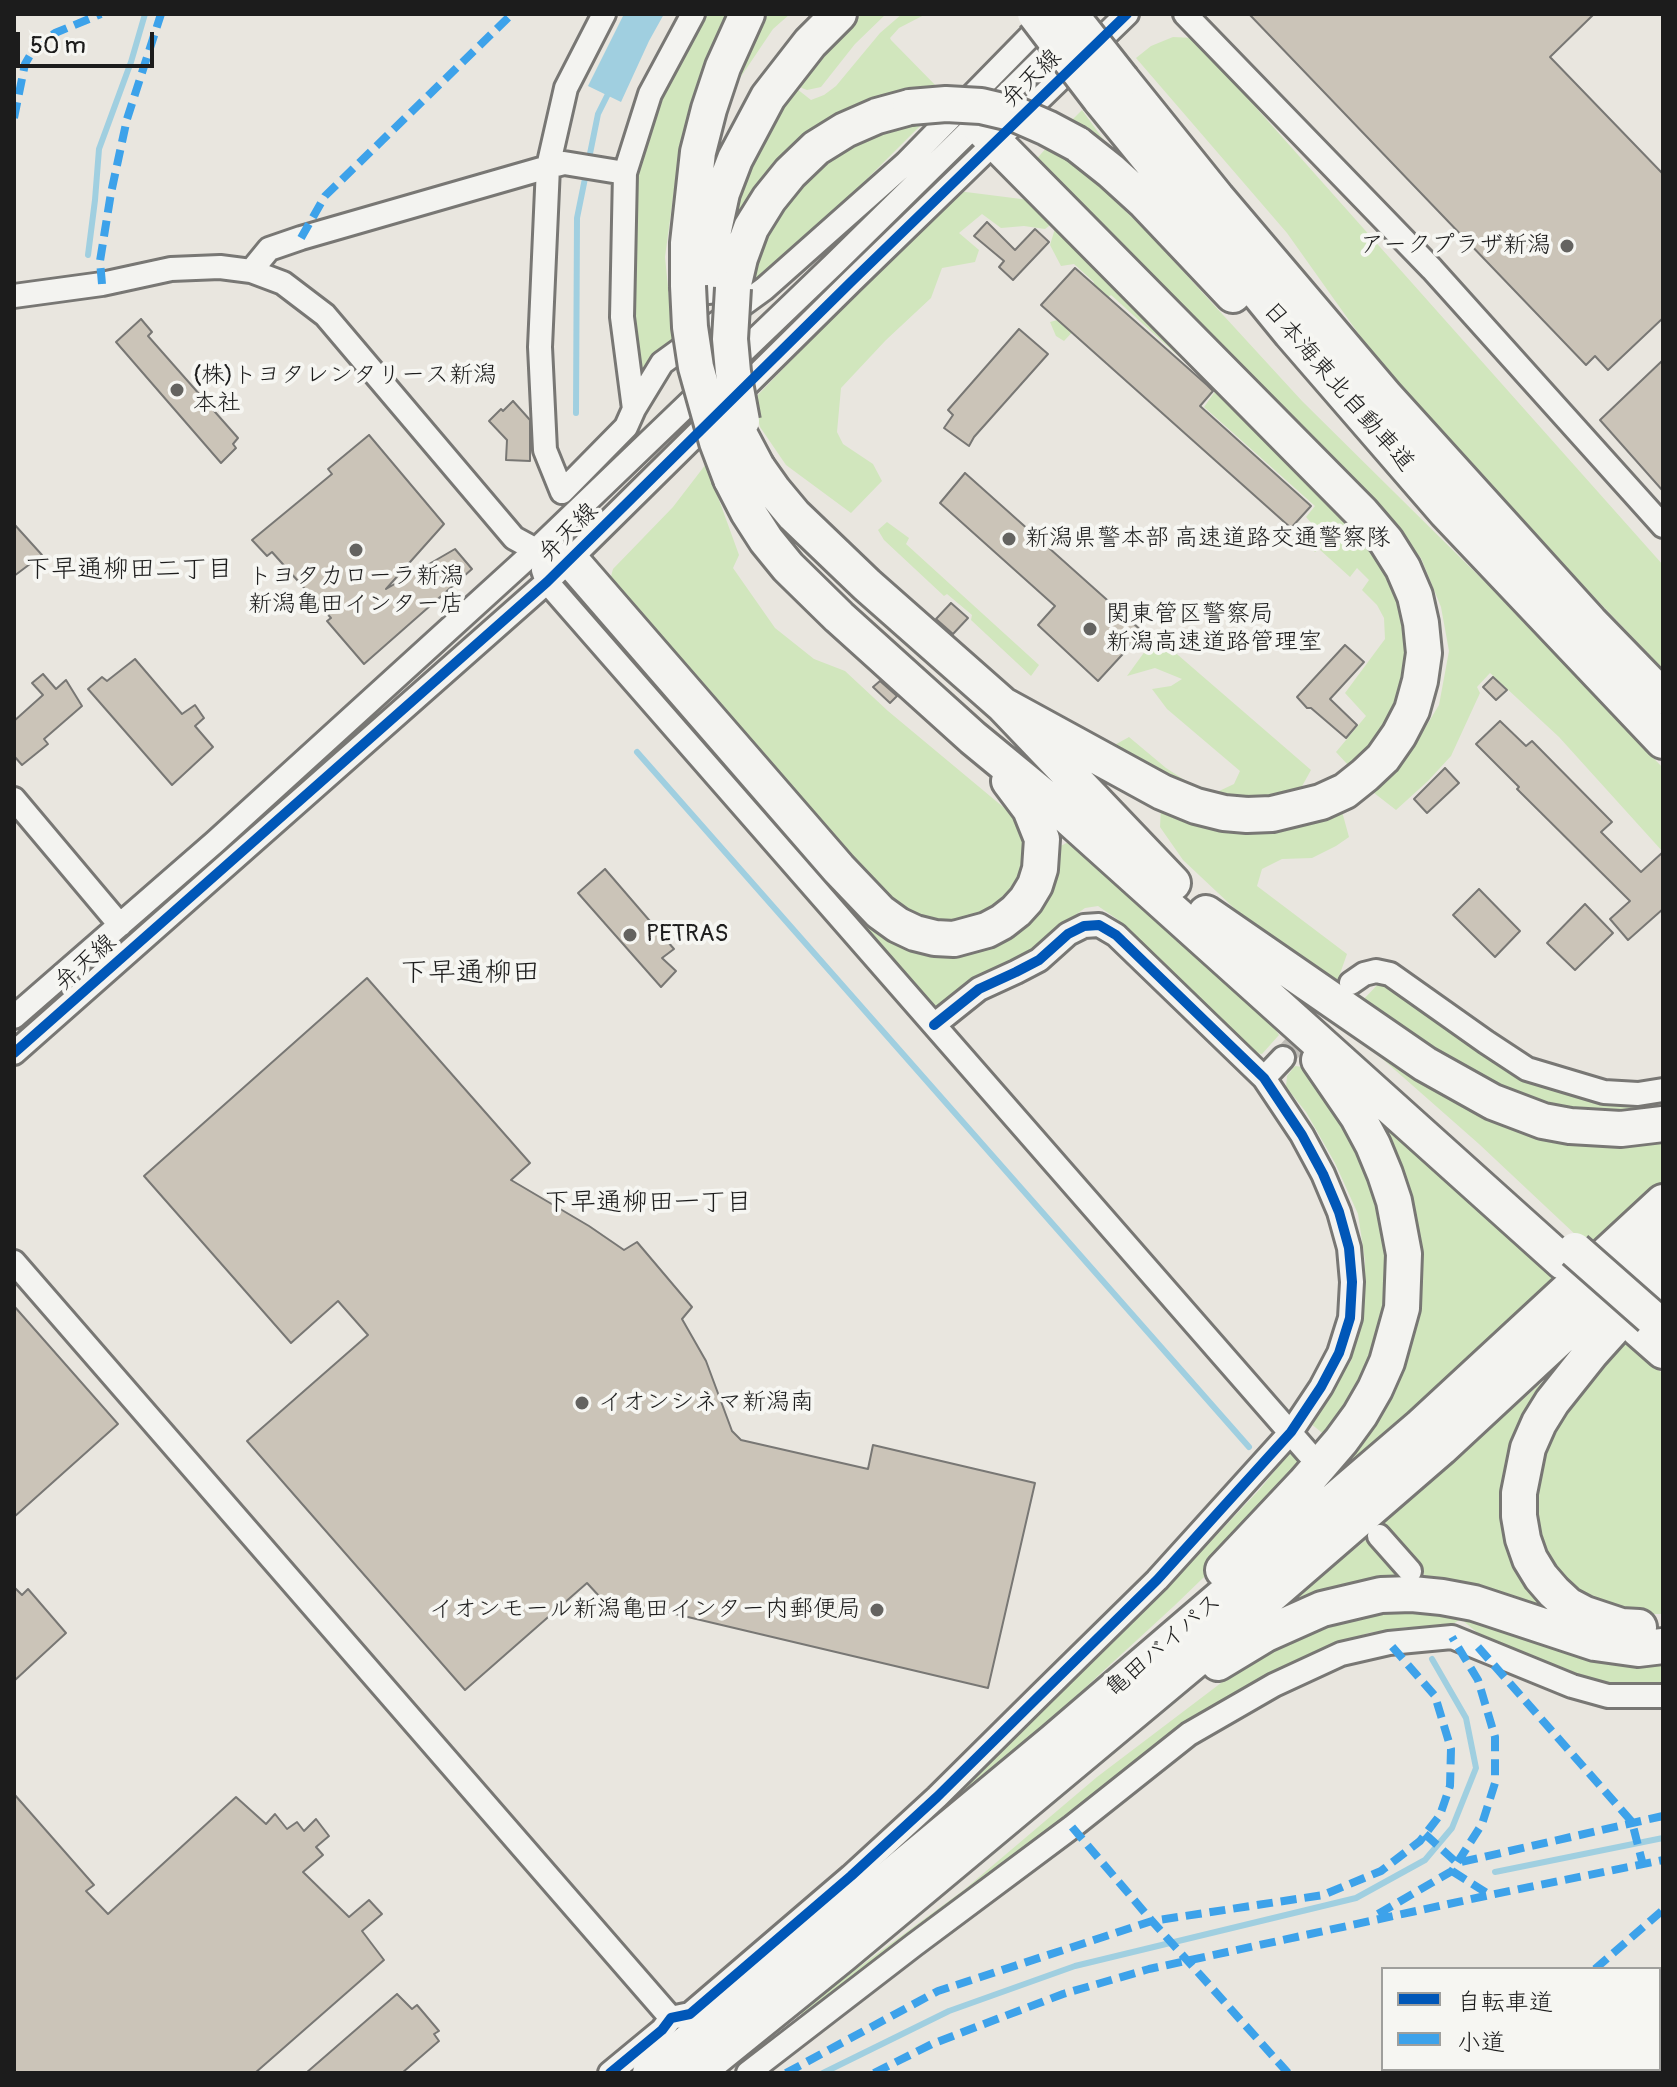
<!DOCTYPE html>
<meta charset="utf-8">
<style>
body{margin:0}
#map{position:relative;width:1677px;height:2087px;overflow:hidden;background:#e9e6df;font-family:Pangolin,"Klee One",sans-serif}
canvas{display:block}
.frame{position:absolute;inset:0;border:16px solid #1c1c1c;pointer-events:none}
.legend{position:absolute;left:1381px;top:1967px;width:280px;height:104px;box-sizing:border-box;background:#f6f6f2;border:2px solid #9f9f9c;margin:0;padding:10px 14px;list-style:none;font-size:24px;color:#1c1c1c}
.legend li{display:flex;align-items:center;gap:16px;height:40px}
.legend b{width:40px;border:2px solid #9f9f9c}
.scale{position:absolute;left:16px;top:32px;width:138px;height:36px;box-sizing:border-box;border:4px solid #1c1c1c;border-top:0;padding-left:10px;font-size:24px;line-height:28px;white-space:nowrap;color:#1c1c1c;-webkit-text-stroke:6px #f6f6f2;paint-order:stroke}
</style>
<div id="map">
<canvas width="1677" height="2087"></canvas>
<div class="frame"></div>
<ul class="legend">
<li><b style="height:10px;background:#0057b8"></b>自転車道</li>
<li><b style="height:10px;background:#3da2ea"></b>小道</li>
</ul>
<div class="scale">50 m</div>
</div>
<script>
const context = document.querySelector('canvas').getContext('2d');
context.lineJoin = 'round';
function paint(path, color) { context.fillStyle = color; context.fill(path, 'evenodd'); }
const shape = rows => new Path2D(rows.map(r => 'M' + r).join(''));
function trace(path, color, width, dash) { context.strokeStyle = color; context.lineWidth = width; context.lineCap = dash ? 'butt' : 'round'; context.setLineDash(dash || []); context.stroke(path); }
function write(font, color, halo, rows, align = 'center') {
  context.font = font + ' Pangolin,"Klee One",sans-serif'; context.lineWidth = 8; context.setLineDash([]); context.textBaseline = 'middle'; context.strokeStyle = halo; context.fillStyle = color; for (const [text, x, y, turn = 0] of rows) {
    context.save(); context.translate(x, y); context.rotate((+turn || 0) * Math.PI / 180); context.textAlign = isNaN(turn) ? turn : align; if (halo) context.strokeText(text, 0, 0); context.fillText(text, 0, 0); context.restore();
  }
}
paint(shape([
 [703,14,730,14,716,43,678,160,665,257,673,338,645,372,634,369,630,352,635,180,650,124],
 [758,14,790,14,773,29,738,81,726,80],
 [862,14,886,14,855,44,821,87,807,90,799,87,797,89,811,100,824,95,836,86,880,33,902,14,926,14,899,28,890,38,891,40,941,91,882,102,721,269,740,183,781,105,833,38],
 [1173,37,1194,38,1663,565,1663,669,1535,535,1390,378,1287,233,1136,58,1151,46],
 [1082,110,1132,179,1067,125],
 [926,120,780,266,742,291,749,259,783,200,812,168,869,132],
 [1049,145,1061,149,1146,231,1302,401,1485,582,1663,768,1663,852,1559,737,1490,673,1477,687,1480,693,1451,756,1428,781,1396,810,1369,789,1419,738,1439,705,1449,651,1441,607,1421,558,1390,525,1032,164],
 [958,191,1037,201,1053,223,1045,229,1024,226,1001,228,982,214,959,233,979,250,975,262,942,268,931,298,886,340,841,388,837,432,843,444,873,464,882,481,851,513,786,465,760,427,753,400,865,284],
 [1057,222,1372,546,1392,577,1402,613,1409,648,1402,701,1363,758,1348,765,1336,752,1366,716,1345,693,1385,639,1384,618,1377,605,1362,590,1369,580,1357,568,1350,577,1319,549,1315,552,1304,539,1315,527,1306,517,1315,506,1204,407,1216,390,1111,295,1093,310,1064,341,1056,336,1050,322,1061,319,1094,282,1074,264,1061,266,1050,245],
 [706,464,739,555,733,568,775,628,814,659,845,671,888,711,1020,821,1028,845,1023,874,1004,902,962,924,933,922,900,909,865,881,610,580,613,569,673,507],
 [887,522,909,538,906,544,1039,665,1031,676,971,620,972,615,947,594,944,596,884,540,878,530],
 [584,592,871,921,960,949,1057,848,1070,841,1270,1021,1279,1035,1262,1054,1248,1052,1229,1030,1183,982,1117,919,1098,906,1085,908,1049,934,1032,953,1009,961,978,976,934,1009,576,599],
 [1156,636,1311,770,1301,788,1286,800,1252,803,1186,791,1111,747,1129,737,1166,768,1189,783,1217,792,1234,784,1240,771,1167,709,1152,689,1171,686,1182,679,1155,668,1127,676],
 [1161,808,1203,823,1255,832,1301,823,1341,808,1349,837,1336,846,1312,858,1282,859,1262,869,1257,886,1347,954,1336,985,1319,976,1234,908,1183,860,1160,827],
 [1384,978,1520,1072,1613,1103,1659,1108,1594,1118,1491,1090,1359,1004],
 [1353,1033,1483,1108,1663,1132,1663,1185,1594,1252,1479,1144],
 [1295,1066,1303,1067,1347,1124,1380,1197,1394,1301,1354,1399,1326,1436,1310,1423,1351,1361,1363,1307,1365,1261,1358,1214,1335,1163,1306,1112,1286,1087,1287,1076],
 [1373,1109,1562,1284,1294,1518,1407,1337],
 [1623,1341,1629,1344,1663,1374,1662,1614,1625,1614,1591,1604,1557,1580,1538,1546,1534,1483,1553,1428,1572,1398],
 [1573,1355,1510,1489,1575,1623,1432,1585,1384,1522],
 [1290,1452,1305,1467,1230,1552,1174,1606,975,1789,952,1797,992,1756,1070,1683,1195,1558,1260,1489],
 [1371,1536,1421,1589,1274,1614],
 [1450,1607,1570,1652,1607,1663,1636,1665,1663,1662,1663,1687,1620,1689,1579,1678,1486,1640,1461,1619,1439,1632,1407,1627,1368,1633,1315,1654,806,2018,798,2012,965,1889,1097,1777,1246,1664,1289,1639,1359,1609]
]), '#d1e6bd');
paint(shape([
 [624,14,664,14,649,41,621,102,588,86]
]), '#a0cfe0');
trace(shape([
 [88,255,95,200,99,149,131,62,145,14],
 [576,413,577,218,598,114,610,90],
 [637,752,1249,1447],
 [1495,1872,1663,1838],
 [823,2073,949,2011,1075,1966,1356,1898,1425,1860,1452,1828,1476,1768,1466,1718,1432,1659]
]), '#a0cfe0', 6);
const building = shape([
 [1249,14,1594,14,1550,57,1663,174,1663,318,1608,370,1595,356,1586,365,1249,14],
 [987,222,1015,250,1035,229,1049,242,1013,280,999,267,1004,261,974,236,987,222],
 [1075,268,1207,385,1213,391,1200,406,1311,506,1291,528,1041,305,1075,268],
 [141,319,152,332,148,336,238,438,233,444,236,448,221,463,116,342,141,319],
 [1019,329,1048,354,974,437,969,446,944,428,953,415,948,410,1019,329],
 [1663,360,1663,491,1600,420,1663,360],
 [513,401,530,420,530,461,506,460,507,440,489,421,501,409,503,411,513,401],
 [369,435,444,524,386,589,455,549,472,569,364,664,327,621,331,618,272,552,267,556,252,540,332,474,328,469,369,435],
 [965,473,1143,632,1098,681,1038,625,1055,606,940,503,965,473],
 [14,524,42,555,14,576,14,524],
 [951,603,968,618,953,634,936,619,951,603],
 [1345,645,1364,662,1330,699,1357,725,1346,738,1311,708,1307,708,1297,697,1345,645],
 [135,659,182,714,195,705,204,718,195,726,213,747,172,785,88,689,102,677,107,681,135,659],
 [43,674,56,689,66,680,82,706,44,739,48,744,22,765,14,756,14,721,43,695,32,683,43,674],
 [1493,677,1507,690,1496,700,1483,687,1493,677],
 [880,681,897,696,890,703,873,687,880,681],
 [1500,721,1526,746,1532,741,1612,822,1601,832,1641,872,1663,852,1663,909,1628,940,1610,919,1630,901,1517,789,1519,787,1476,744,1500,721],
 [1445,768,1459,783,1427,813,1414,799,1445,768],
 [605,869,674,949,662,958,676,971,661,987,578,893,605,869],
 [1479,889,1520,931,1495,957,1453,915,1479,889],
 [1585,904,1613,933,1575,970,1547,943,1585,904],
 [367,978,530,1163,511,1180,589,1226,624,1250,637,1242,692,1307,682,1319,706,1361,732,1431,741,1440,868,1469,873,1445,1035,1483,988,1688,599,1596,587,1583,465,1690,247,1441,368,1335,338,1301,291,1343,144,1176,367,978],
 [14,1306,118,1424,14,1517,14,1306],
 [14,1587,22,1595,28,1589,66,1633,14,1681,14,1587],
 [14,1794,94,1885,86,1891,108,1914,236,1797,266,1824,275,1814,287,1829,297,1822,304,1831,316,1819,329,1836,316,1847,323,1855,303,1872,349,1917,369,1900,382,1914,362,1931,384,1960,255,2073,14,2073,14,1794],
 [397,1994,412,2009,417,2005,439,2031,434,2034,439,2041,402,2073,306,2073,397,1994]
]);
paint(building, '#cbc4b8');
trace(building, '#787774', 2);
trace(shape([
 [1283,1058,1341,994]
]), '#c0beb8', 22, [22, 11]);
const minor = shape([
 [604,14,566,88,548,167,540,347,545,450,562,492,626,427,634,409,662,363,764,289,906,163,1051,15],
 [1185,14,1432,269,1663,526],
 [251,271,269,249,301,238,548,167,564,163,625,173],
 [14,296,102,284,171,269,220,267,251,271,283,283,325,315,514,538,536,550,549,554],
 [634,409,622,317,625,173,650,94,693,14],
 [543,570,547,582,1308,1453],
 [14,799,120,925],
 [1351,983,1364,974,1376,971,1390,974,1486,1042,1527,1069,1604,1092,1638,1094,1663,1090],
 [14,1017,215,842,536,550,833,265,1066,36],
 [14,1053,547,582,852,281,1127,14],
 [1264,1078,1283,1058],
 [14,1262,671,2018],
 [1379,1536,1410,1571],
 [610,2073,662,2030,671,2018,690,2014,851,1876,937,1797,1039,1696,1157,1580,1291,1432,1321,1387,1339,1353,1350,1318,1352,1282,1349,1248,1339,1212,1323,1174,1302,1135,1264,1078,1116,935,1099,925,1084,926,1068,934,1039,960,1016,972,979,989,934,1025],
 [748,2073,914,1945,1072,1827,1189,1734,1274,1685,1341,1654,1389,1643,1452,1637,1572,1686,1608,1696,1663,1696]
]);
const highway = shape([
 [1122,80,1217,198,1386,397,1590,622,1663,697],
 [1100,99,1291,333,1446,512,1663,741],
 [977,124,1362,513,1386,541,1403,568,1415,596,1421,623,1424,653,1420,681,1412,710,1399,735,1383,758,1365,775,1345,791,1321,802,1272,814,1247,815,1224,813,1196,806,1162,792,1003,705],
 [1077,144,1111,171,1145,202,1233,295],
 [688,286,688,243,698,152,709,109,723,67,747,14],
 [709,286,714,230,722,193,735,159,768,97,810,43,839,14],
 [733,288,740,258,751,228,769,199,790,173,816,148,845,130,877,116,910,107],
 [757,467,774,491,794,515,867,585,1003,705,1173,883],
 [731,479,748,512,766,540,788,567,839,617,973,738,1058,808,1563,1262],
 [570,559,839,869,880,912,898,925,915,933,935,938,954,939,987,930,1002,922,1016,911,1026,900,1035,885,1040,869,1042,839,1030,809,1009,781],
 [1206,913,1425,1064,1493,1102,1543,1121,1570,1126,1621,1129,1663,1124],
 [1638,1329,1663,1351],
 [1223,1570,1304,1484,1341,1441,1360,1415,1375,1389,1387,1362,1402,1308,1404,1254,1394,1201,1385,1174,1373,1145,1358,1117,1319,1060],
 [1639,1627,1621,1626,1585,1614,1568,1605,1554,1592,1541,1577,1530,1559,1523,1539,1519,1516,1519,1493,1528,1448,1539,1423,1552,1402,1591,1353,1663,1273],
 [1218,1663,1266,1634,1322,1609,1381,1595,1412,1594,1442,1597,1474,1603,1595,1643,1638,1649,1663,1646],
 [650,2073,823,1933,1054,1741,1420,1427,1663,1202],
 [696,2073,842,1955,1204,1653,1441,1448,1663,1242]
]);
trace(minor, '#787774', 28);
trace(highway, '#787774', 40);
trace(minor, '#f3f3f0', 22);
trace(highway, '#f3f3f0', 34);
const highwayBridge = shape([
 [1035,14,1100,99],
 [1070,14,1122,80],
 [910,107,946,104,981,106,1015,114,1047,128,1077,144],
 [688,286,690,327,696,367,717,442,731,479],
 [733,288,730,339,733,372,742,421],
 [725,397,730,416,757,467],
 [1575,1250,1651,1317]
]);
trace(highwayBridge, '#787774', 40, []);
trace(highwayBridge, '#f3f3f0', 34);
trace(shape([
 [14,118,25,64,35,47,55,33,101,14],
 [301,238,325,196,512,14],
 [102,284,100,261,111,193,127,119,161,14],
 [1478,1647,1632,1822,1643,1865],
 [1072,1827,1152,1921,1288,2073],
 [1425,1834,1457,1863,1663,1816],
 [1452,1871,1490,1895],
 [1378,1914,1452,1871,1482,1824,1495,1783,1495,1737,1478,1680,1452,1637],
 [1595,1969,1663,1910],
 [786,2073,938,1991,1152,1921,1323,1895,1381,1871,1420,1841,1440,1815,1450,1786,1451,1749,1435,1696,1389,1643],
 [874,2073,932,2044,997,2019,1063,1994,1149,1969,1490,1895,1663,1860],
 [1476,2073,1481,2069]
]), '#3da2ea', 8, [16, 8]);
trace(shape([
 [14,1053,547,582,852,281,1127,14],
 [610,2073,662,2030,671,2018,690,2014,851,1876,937,1797,1039,1696,1157,1580,1291,1432,1321,1387,1339,1353,1350,1318,1352,1282,1349,1248,1339,1212,1323,1174,1302,1135,1264,1078,1116,935,1099,925,1084,926,1068,934,1039,960,1016,972,979,989,934,1025]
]), '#0057b8', 10);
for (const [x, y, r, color] of [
 [1567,246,8,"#646360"],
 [177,390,8,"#646360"],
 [1009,539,8,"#646360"],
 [356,550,8,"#646360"],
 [1090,629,8,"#646360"],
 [630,935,8,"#646360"],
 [582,1403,8,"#646360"],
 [877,1610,8,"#646360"]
]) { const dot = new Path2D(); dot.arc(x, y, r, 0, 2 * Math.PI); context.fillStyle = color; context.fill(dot); trace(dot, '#f6f6f2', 3); }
write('24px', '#1c1c1c', '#f6f6f2', [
 ["弁天線",1032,79,-44],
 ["日本海東北自動車道",1338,387,49],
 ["弁天線",569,533,-45],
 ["弁天線",86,963,-41],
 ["亀田バイパス",1164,1646,-41]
]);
write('24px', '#1c1c1c', '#f6f6f2', [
 ["アークプラザ新潟",1551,246,"right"],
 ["(株)トヨタレンタリース新潟",193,376],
 ["本社",193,404],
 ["新潟県警本部 高速道路交通警察隊",1025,539],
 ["トヨタカローラ新潟",356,577,"center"],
 ["新潟亀田インター店",356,605,"center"],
 ["関東管区警察局",1106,615],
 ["新潟高速道路管理室",1106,643],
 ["PETRAS",646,935],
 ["イオンシネマ新潟南",598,1403],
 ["イオンモール新潟亀田インター内郵便局",861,1610,"right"]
], 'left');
write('26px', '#1c1c1c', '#f6f6f2', [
 ["下早通柳田二丁目",129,570],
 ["下早通柳田一丁目",648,1203]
]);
write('28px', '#1c1c1c', '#f6f6f2', [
 ["下早通柳田",470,974]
]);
</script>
